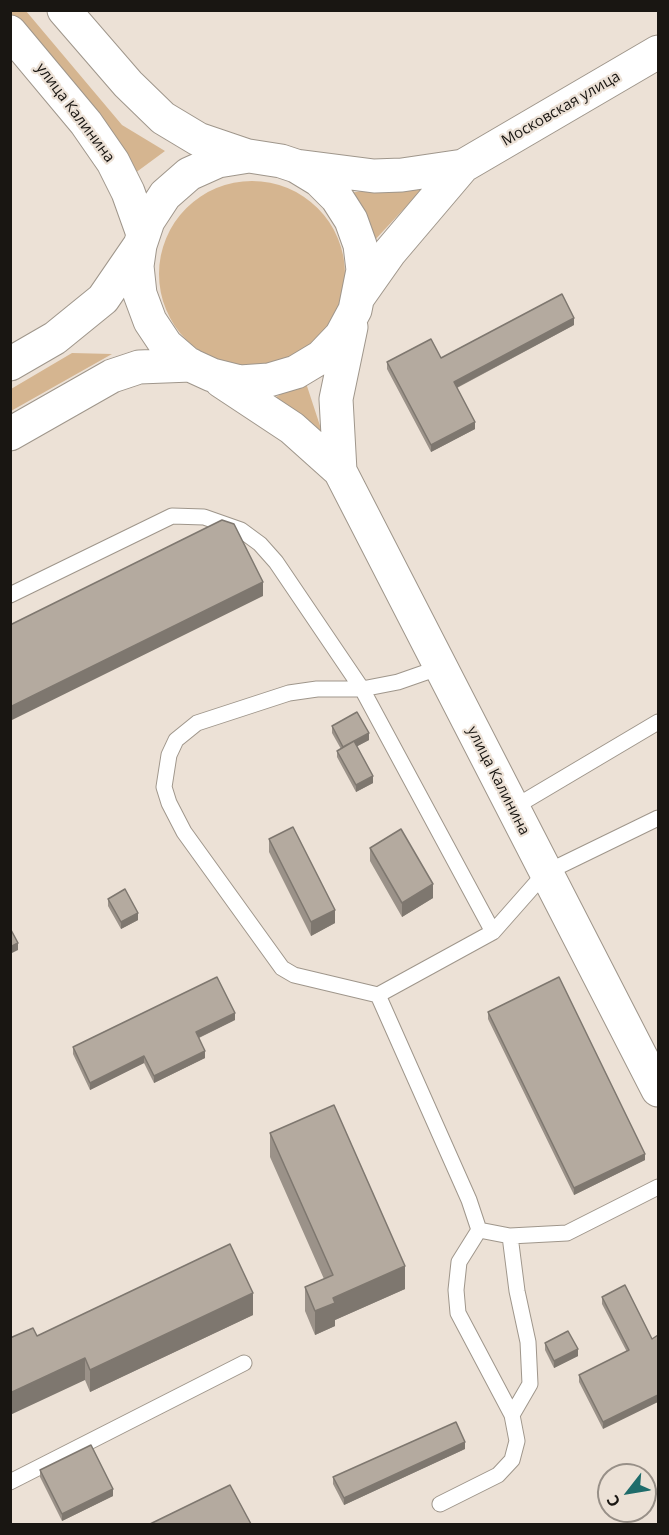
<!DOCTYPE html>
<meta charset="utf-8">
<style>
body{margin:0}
#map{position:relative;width:669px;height:1535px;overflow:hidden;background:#ece1d6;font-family:"Open Sans",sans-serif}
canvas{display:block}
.frame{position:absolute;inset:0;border:12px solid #191612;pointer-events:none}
.north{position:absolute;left:597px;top:1463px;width:60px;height:60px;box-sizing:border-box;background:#ece1d6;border:2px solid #989088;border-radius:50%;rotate:239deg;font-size:16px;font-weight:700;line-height:24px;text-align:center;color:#191612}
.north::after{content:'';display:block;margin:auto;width:21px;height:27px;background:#1f6c6b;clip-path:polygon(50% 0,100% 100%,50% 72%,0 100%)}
</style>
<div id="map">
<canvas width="669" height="1535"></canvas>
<div class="frame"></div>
<div class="north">С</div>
</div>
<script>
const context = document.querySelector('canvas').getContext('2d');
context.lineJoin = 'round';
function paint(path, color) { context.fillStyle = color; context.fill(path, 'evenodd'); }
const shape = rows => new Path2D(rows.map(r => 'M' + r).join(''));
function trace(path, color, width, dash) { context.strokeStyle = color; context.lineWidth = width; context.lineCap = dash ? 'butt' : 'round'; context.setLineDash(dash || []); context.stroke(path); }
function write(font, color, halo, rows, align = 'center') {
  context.font = font + ' "Open Sans",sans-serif'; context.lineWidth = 4.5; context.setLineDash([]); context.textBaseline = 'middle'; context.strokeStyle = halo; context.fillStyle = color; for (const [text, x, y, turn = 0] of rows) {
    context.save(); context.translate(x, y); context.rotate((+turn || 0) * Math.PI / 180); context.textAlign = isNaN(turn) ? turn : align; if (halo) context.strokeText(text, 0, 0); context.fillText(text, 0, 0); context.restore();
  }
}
paint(shape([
 [10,11,26,11,122,125,165,151,127,179,11,17],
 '159 274a93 93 0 1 1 186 0a93 93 0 1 1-186 0Z',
 [429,182,372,243,349,193],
 [72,353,112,354,11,411,11,389],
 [305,380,326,444,276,397]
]), '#d5b590');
const lane = shape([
 [10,595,172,516,204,517,241,530,260,544,276,562,362,689,317,689,289,693,197,723,176,740,169,755,164,787,169,803,184,832,282,968,294,975,378,995,493,932,545,873,658,818],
 [441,667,398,682,362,689,493,932],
 [513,808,658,722],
 [378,995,469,1200,479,1230,510,1236,567,1233,658,1187],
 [510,1236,517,1291,528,1342,530,1384,512,1415],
 [10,1482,244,1363],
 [440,1504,498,1475,512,1460,517,1441,512,1415,458,1313,456,1290,459,1262,479,1230]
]);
const secondary = shape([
 [64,10,128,84,163,118,198,139,248,156],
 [10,32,86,123,113,162,128,192,143,234],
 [296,166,319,180,337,198,351,220,360,245,363,270,355,310,341,336,321,357,296,372,269,380,240,382,212,375,188,364,166,345,150,321,140,294,137,266,140,245,148,221,165,195,189,174,218,161,249,156,281,161,296,166,374,176,402,175,463,166],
 [359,296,390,252,463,166,658,52],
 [10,364,55,338,103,299,140,245],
 [221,381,292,428,340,471,658,1090],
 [10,434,112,376,139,367,191,365],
 [340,471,336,399,351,327]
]);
trace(lane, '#9f968b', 17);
trace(secondary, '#9f968b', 35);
trace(lane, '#fff', 15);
trace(secondary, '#fff', 33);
paint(shape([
 [574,325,457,388,475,429,431,452,387,369,387,362,441,358],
 [332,726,369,740,357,746,373,783,356,792,337,757,337,751,341,749,332,733],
 [269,839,335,923,311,936,269,852],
 [370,848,433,898,402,917,370,861],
 [108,899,138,920,121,929,108,906],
 [488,1012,645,1160,574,1195,488,1019],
 [235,1020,199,1038,205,1058,154,1083,144,1063,90,1090,73,1054,73,1047],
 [270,1133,405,1289,335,1320,335,1326,315,1335,305,1311,305,1287,324,1279,270,1157],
 [602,1297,652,1339,603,1429,579,1382,579,1375,627,1352,602,1304],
 [253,1315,90,1392,85,1380,37,1336],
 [545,1343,578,1356,554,1368,545,1350],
 [465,1449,344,1505,333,1484,333,1477],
 [40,1470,113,1496,62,1521,40,1477]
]), '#9b9289');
paint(shape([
 [574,318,574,325,454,389,454,382],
 [475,422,475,429,431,452,431,445],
 [263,582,263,596,10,721,10,707],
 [369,733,369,740,343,754,343,747],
 [373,776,373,783,356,792,356,785],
 [433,884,433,898,402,917,402,903],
 [335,910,335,923,311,936,311,922],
 [138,913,138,920,121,929,121,922],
 [18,943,18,950,10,954,10,947],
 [235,1013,235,1020,196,1039,196,1032],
 [205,1051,205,1058,154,1083,154,1076],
 [144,1056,144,1063,90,1090,90,1083],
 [645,1154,645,1160,574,1195,574,1188],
 [405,1266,405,1289,335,1320,335,1326,315,1335,315,1311,333,1298],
 [253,1293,253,1315,90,1392,90,1370],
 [578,1349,578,1356,554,1368,554,1361],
 [85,1358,85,1380,10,1415,10,1393],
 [658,1395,658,1402,603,1429,603,1422],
 [465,1442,465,1449,344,1505,344,1498],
 [113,1489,113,1496,62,1521,62,1514]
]), '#7e776f');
const building = shape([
 [562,294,574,318,454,382,475,422,431,445,387,362,431,339,441,358,562,294],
 [222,520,234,524,263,582,10,707,10,625,222,520],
 [357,712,369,733,343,747,332,726,357,712],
 [354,741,373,776,356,785,337,751,354,741],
 [293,827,335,910,311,922,269,839,293,827],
 [401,829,433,884,402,903,370,848,401,829],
 [125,889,138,913,121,922,108,899,125,889],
 [10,928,18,943,10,947,10,928],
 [217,977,235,1013,196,1032,205,1051,154,1076,144,1056,90,1083,73,1047,217,977],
 [559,977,645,1154,574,1188,488,1012,559,977],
 [334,1105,405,1266,333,1298,335,1303,315,1311,305,1287,333,1275,270,1133,334,1105],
 [230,1244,253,1293,90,1370,85,1358,10,1393,10,1338,33,1328,37,1336,230,1244],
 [625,1285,652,1339,658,1335,658,1395,603,1422,579,1375,629,1350,602,1297,625,1285],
 [568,1331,578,1349,554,1361,545,1343,568,1331],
 [456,1422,465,1442,344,1498,333,1477,456,1422],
 [91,1445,113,1489,62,1514,40,1470,91,1445],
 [230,1485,251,1524,150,1524,230,1485]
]);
paint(building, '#b4aa9f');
trace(building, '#7e776f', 1.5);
write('15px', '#191612', '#ece1d6', [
 ["Московская улица",561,109,-30],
 ["улица Калинина",75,113,53],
 ["улица Калинина",498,781,63]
]);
</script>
